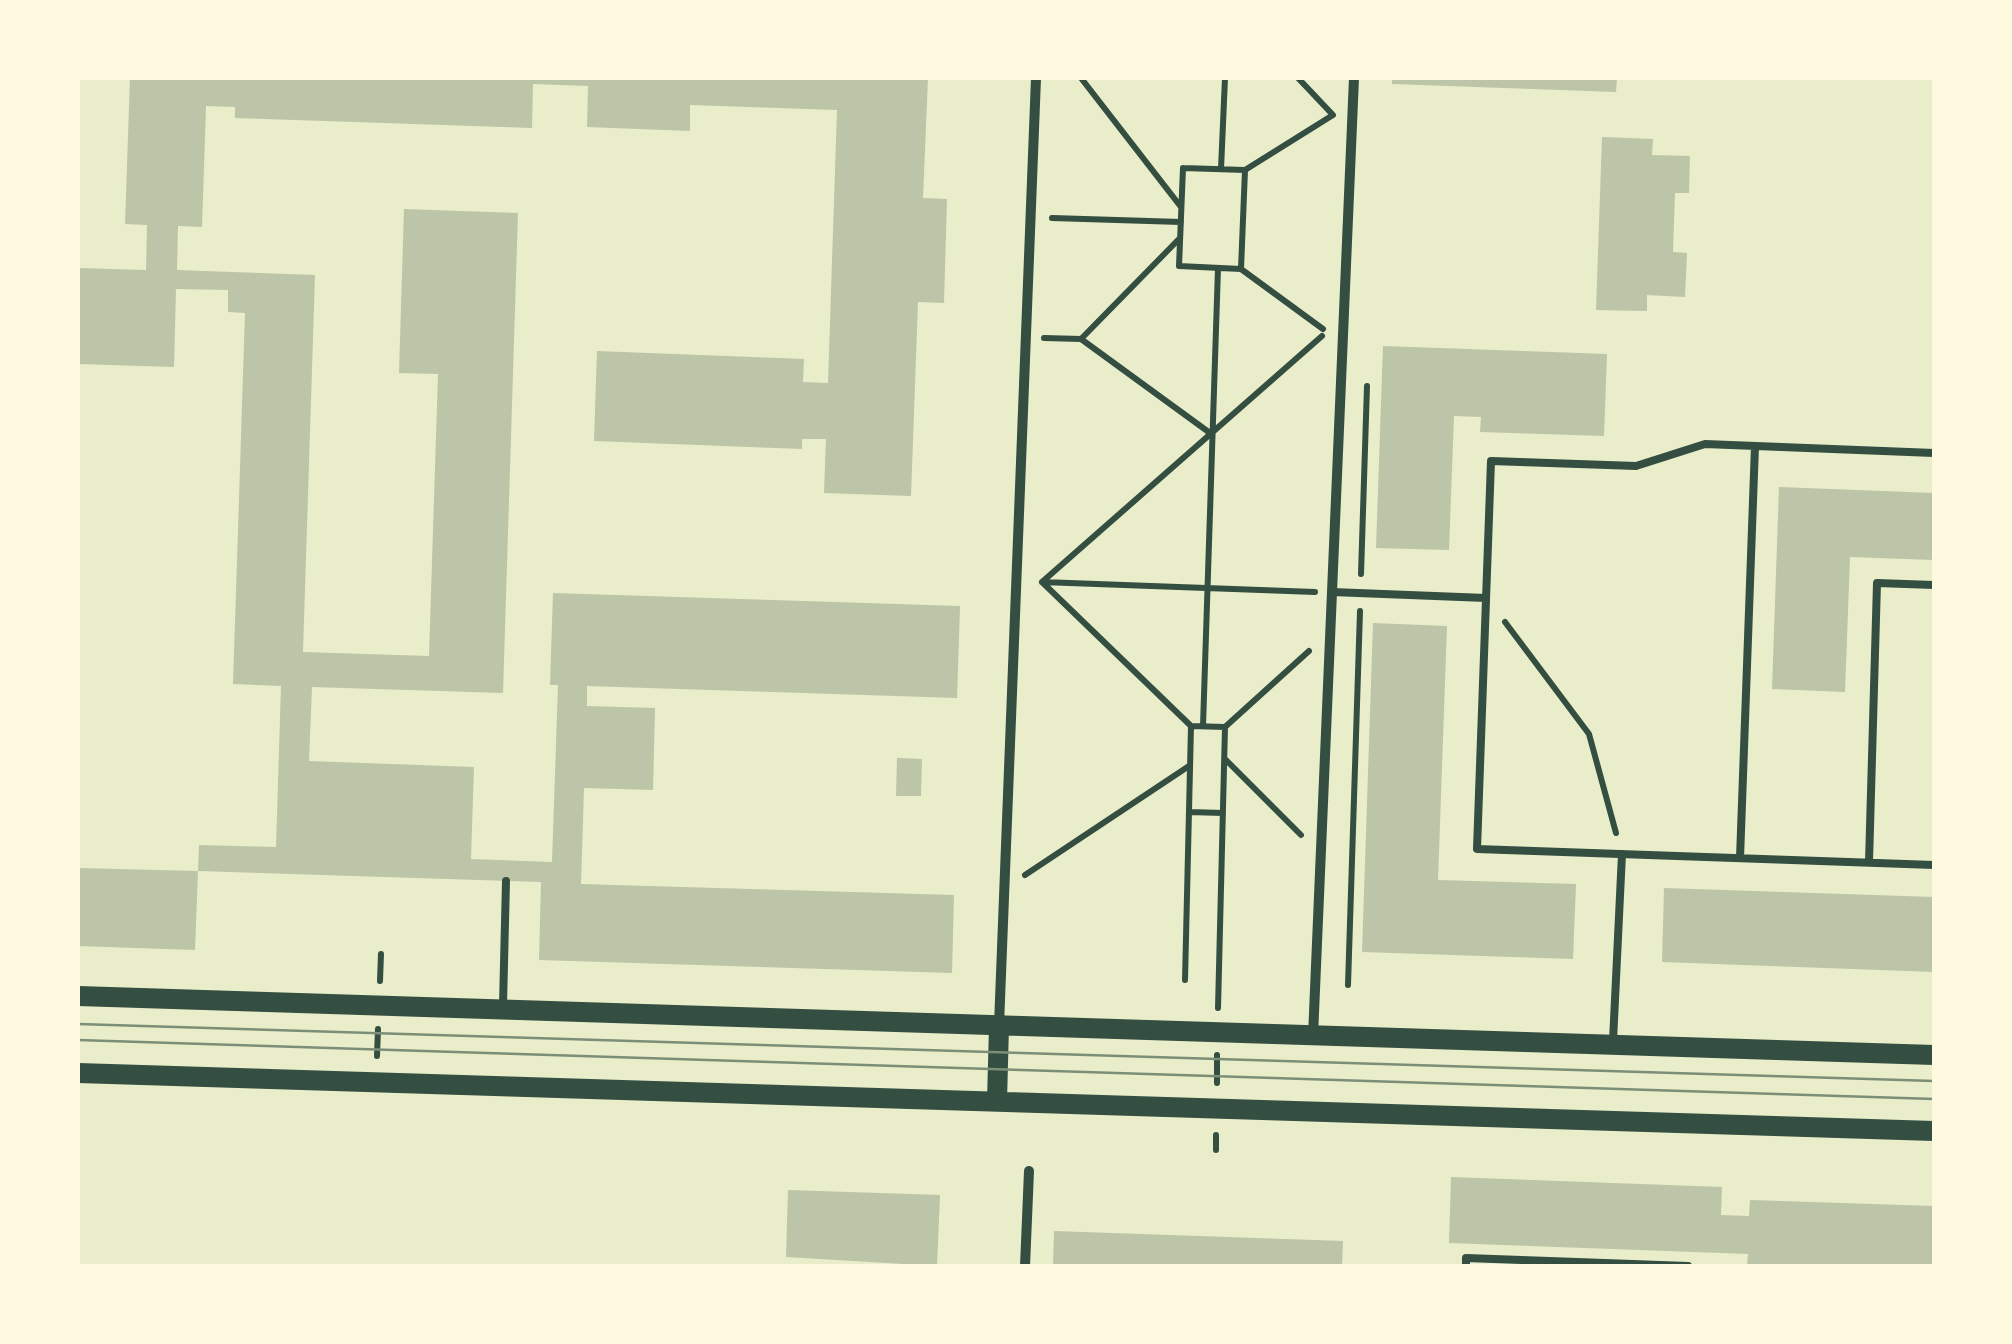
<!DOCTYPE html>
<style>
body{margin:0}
#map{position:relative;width:2012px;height:1344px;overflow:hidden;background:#e9edc9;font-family:"DM Sans",sans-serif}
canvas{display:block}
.frame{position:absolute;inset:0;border:80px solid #fefae0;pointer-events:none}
</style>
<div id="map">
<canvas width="2012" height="1344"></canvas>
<div class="frame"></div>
</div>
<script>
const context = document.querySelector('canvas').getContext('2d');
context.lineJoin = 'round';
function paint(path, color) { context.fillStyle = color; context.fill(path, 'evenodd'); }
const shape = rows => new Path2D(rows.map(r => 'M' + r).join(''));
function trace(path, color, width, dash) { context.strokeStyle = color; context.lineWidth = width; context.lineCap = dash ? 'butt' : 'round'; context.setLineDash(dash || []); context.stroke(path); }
paint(shape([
 [130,78,928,78,923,198,947,199,944,303,918,302,911,496,824,493,826,439,802,439,802,449,594,441,597,351,804,359,803,382,828,383,837,110,690,105,690,131,587,127,588,86,533,84,532,128,235,118,235,107,206,106,202,227,178,226,177,270,315,275,303,652,429,656,438,374,399,373,404,209,518,213,503,693,312,687,309,761,474,767,471,859,552,862,558,685,550,685,553,593,960,606,957,698,587,686,587,706,655,708,653,790,584,788,581,884,954,895,952,973,539,960,541,882,198,871,199,845,276,847,281,686,233,684,245,313,228,312,228,290,176,289,174,367,78,364,78,268,146,270,147,225,125,224],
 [1392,78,1617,78,1616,92,1392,84],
 [1602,137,1653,139,1652,155,1690,156,1689,193,1675,193,1673,252,1687,253,1685,297,1647,295,1647,311,1596,310],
 [1383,346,1607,354,1604,436,1480,432,1481,417,1454,416,1449,550,1376,548],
 [1779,487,1934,493,1934,560,1850,557,1845,692,1772,689],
 [1373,623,1447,626,1438,880,1576,884,1573,959,1362,952],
 [897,758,922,759,921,796,896,796],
 [78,868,198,871,195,950,78,946],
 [1664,888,1934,897,1934,972,1662,962],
 [1451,1177,1722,1187,1721,1215,1749,1216,1750,1200,1934,1206,1934,1266,1747,1266,1748,1254,1449,1243],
 [788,1190,940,1195,937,1266,786,1257],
 [1054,1231,1343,1241,1342,1266,1053,1266]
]), '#bcc5a7');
trace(shape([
 [1081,78,1181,207],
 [1183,168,1245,170,1241,269,1179,266,1183,168],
 [1221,169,1225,78],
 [1245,170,1333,115,1298,78],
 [1052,218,1181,222],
 [1241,269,1323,329],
 [1044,338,1081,339,1179,239],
 [1081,339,1210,433],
 [1361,574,1367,386],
 [1042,582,1315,592],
 [1505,622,1589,734,1616,833],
 [1191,726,1042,582,1322,336],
 [1203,726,1218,268],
 [1225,727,1309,651],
 [1225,759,1301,835],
 [1189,812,1223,813],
 [1025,875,1189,766],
 [1185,980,1191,726,1225,727,1218,1008],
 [380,981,381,954],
 [1348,985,1360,611],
 [377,1056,378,1029],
 [1217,1083,1217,1055],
 [1216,1150,1216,1135]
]), '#344e41', 6);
trace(shape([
 [1934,453,1705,444,1636,466,1491,461,1477,849,1934,865],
 [1332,592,1486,598],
 [1740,858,1755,446],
 [1869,862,1877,583,1934,585],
 [503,1005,506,881],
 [1613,1041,1622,854],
 [1466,1266,1466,1258,1688,1266]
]), '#344e41', 8);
trace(shape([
 [999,1025,1036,78],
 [1313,1036,1354,78],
 [1025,1266,1029,1171]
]), '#344e41', 10);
trace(shape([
 [78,996,1934,1055],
 [78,1073,1934,1131],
 [997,1101,999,1026]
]), '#344e41', 20);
trace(shape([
 [78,1024,1934,1081],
 [78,1040,1934,1099]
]), '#7c8e77', 2.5);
</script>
